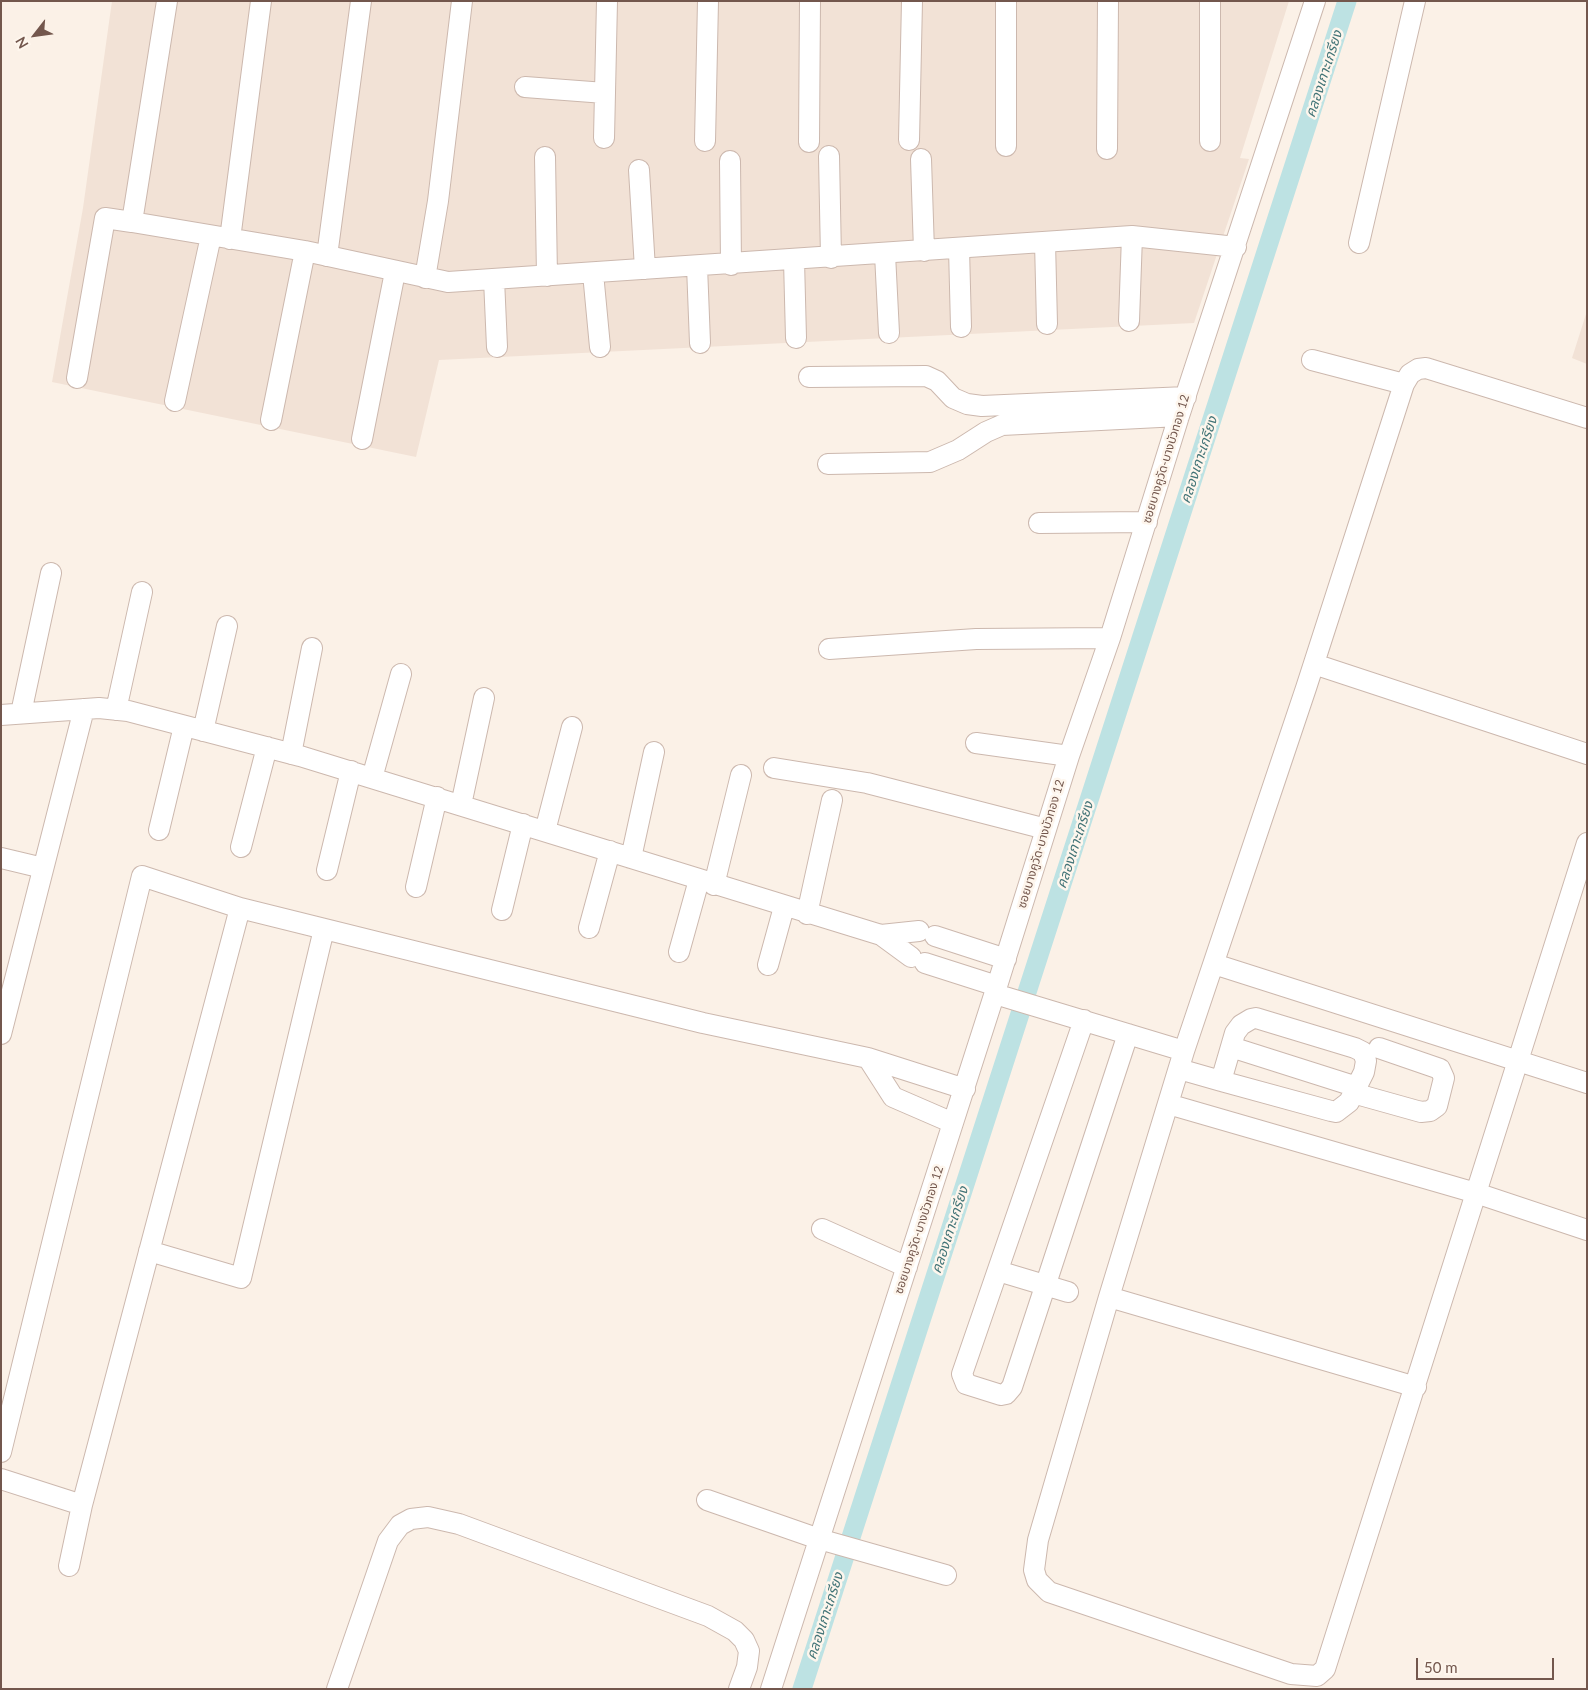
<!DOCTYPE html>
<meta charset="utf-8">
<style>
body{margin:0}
#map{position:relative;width:1588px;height:1690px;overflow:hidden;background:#fbf1e7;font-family:Lato,sans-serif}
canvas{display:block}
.frame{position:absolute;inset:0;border:2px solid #73574d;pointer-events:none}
.north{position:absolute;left:10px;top:10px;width:50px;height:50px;-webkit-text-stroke:4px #fef6ed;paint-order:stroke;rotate:240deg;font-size:14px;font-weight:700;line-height:20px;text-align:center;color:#73574d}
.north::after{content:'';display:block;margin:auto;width:18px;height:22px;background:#73574d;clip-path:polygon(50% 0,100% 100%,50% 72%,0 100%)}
.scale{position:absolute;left:1416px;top:1658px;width:138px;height:22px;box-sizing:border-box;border:2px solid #73574d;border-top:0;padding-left:6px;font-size:15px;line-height:18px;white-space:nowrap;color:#73574d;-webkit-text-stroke:4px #fef6ed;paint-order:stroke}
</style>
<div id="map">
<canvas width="1588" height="1690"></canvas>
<div class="frame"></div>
<div class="north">N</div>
<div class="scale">50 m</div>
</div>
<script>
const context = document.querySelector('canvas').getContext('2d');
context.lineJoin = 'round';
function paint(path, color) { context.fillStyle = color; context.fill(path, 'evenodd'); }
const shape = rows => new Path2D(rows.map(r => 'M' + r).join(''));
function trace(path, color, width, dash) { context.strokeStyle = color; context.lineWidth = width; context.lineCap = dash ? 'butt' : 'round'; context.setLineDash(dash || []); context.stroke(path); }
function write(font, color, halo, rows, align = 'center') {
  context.font = font + ' Lato,"Noto Sans Thai",sans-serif'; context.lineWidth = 5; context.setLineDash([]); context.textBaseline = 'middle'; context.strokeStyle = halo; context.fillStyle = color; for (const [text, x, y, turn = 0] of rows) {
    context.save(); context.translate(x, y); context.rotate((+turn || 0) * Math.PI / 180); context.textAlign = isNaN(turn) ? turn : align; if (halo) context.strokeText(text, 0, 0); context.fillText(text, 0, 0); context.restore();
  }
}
paint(shape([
 [112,1,1289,1,1240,158,1249,159,1194,323,439,360,416,457,52,382,83,208],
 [1587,311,1587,364,1572,358]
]), '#f2e2d6');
trace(shape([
 [802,1689,1347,1]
]), '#bde2e3', 19);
const minor = shape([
 [167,1,132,222,305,251,448,282,1132,236,1236,247],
 [1006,1,1006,146],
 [1210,1,1210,141],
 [525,87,605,93],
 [604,138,607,1],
 [909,140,912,1],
 [705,141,708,1],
 [809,142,810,1],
 [1107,149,1108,1],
 [829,156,831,258],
 [545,157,547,276],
 [921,159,924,251],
 [730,161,731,265],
 [639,170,645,269],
 [230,239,261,1],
 [1045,242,1047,324],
 [1359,243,1415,1],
 [959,248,961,327],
 [885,254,889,333],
 [327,256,361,1],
 [794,260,796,338],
 [697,266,700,343],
 [593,273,600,347],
 [425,278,438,201,462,1],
 [494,279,497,347],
 [1129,321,1132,236],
 [1312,360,1404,384],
 [809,377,926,376,937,381,953,398,967,404,982,406,1186,397],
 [77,378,105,218,132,222],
 [175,401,211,236],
 [1587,418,1426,368,1418,369,1410,374,1404,384,1306,688,1184,1051,1109,1297,1038,1540,1034,1570,1037,1580,1049,1592,1291,1674,1317,1676,1325,1669,1587,843],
 [271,420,305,251],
 [362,439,395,272],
 [828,464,930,462,958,450,986,432,1002,425,1179,416],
 [1039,523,1147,522],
 [829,649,976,639,1110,638],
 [1314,664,1587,754],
 [116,710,142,592],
 [21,713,51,573],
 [1,715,99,708,128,711,300,756,881,935,911,957],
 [203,731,227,626],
 [976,743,1069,756],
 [291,754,312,648],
 [774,768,867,783,1046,829],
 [372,778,401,674],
 [461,805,484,698],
 [159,830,184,726],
 [545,831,572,727],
 [241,847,267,747],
 [1,858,43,868],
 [631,858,654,752],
 [327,870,351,771],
 [714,885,741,775],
 [416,887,437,797],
 [502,910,523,824],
 [807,914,832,800],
 [589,928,610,851],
 [881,935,919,931],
 [935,936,1006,959],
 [679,952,699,880],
 [925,963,997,986],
 [1214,964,1587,1083],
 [768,965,784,907],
 [995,994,1184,1051],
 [1084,1020,962,1374,966,1384,1001,1395,1006,1394,1012,1387,1128,1034],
 [1,1034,84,709],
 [1231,1047,1357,1087],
 [1179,1069,1221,1081,1331,1111,1336,1112,1349,1102,1364,1072,1366,1061,1363,1052,1355,1048,1256,1018,1251,1019,1241,1025,1235,1033,1221,1081],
 [1353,1093,1421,1112,1430,1111,1437,1106,1444,1078,1440,1069,1379,1048],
 [1168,1104,1476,1193,1587,1230],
 [953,1123,893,1097,868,1058,965,1089],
 [822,1229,907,1267],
 [149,1251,241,1278,324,929],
 [998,1271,1068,1292],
 [1109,1297,1416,1387],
 [1,1452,142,876,240,908,703,1023,868,1058],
 [1,1479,82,1505,240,908],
 [707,1500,819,1539,946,1575],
 [69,1566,82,1505],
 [337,1689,388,1541,400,1525,411,1519,428,1517,459,1524,708,1616,735,1631,744,1640,749,1651,747,1667,739,1689],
 [771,1689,997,986,1069,756,1110,638,1179,416,1315,1]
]);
trace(minor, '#ccb8ae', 22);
trace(minor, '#fff', 20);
write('12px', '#73574d', '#fef6ed', [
 ["ซอยบางคูวัด-บางบัวทอง 12",1166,459,-73],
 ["ซอยบางคูวัด-บางบัวทอง 12",1041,844,-73],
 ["ซอยบางคูวัด-บางบัวทอง 12",919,1230,-72]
]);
write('italic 14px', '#427477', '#fef6ed', [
 ["คลองเกาะเกรียง",1324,74,-72],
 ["คลองเกาะเกรียง",1199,460,-72],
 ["คลองเกาะเกรียง",1075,845,-72],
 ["คลองเกาะเกรียง",950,1230,-72],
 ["คลองเกาะเกรียง",825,1616,-72]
]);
</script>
